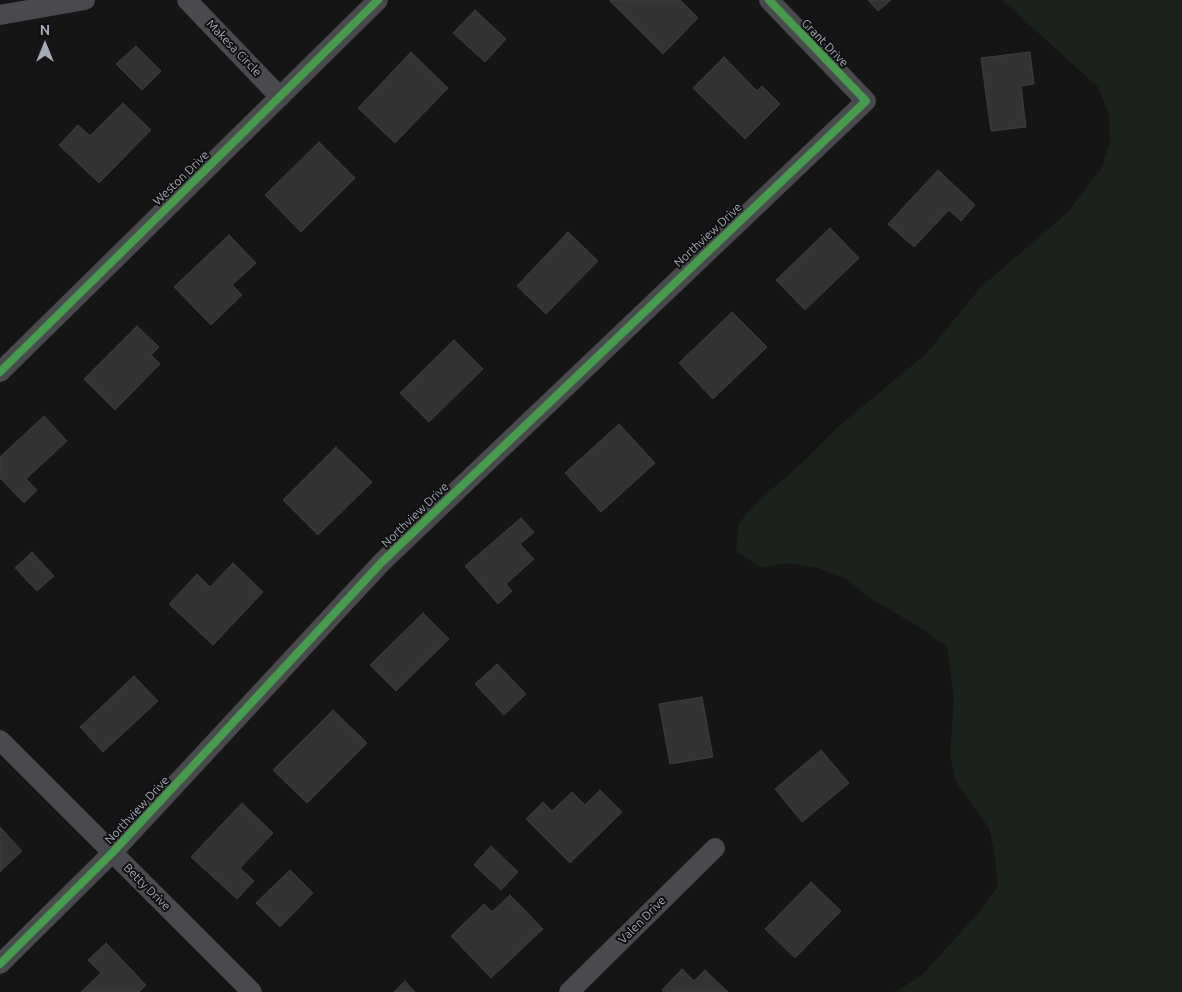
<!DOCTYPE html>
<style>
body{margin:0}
#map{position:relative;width:1182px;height:992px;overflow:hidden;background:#151515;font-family:Ubuntu,sans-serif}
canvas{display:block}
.north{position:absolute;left:20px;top:20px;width:50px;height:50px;-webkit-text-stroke:4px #0f0f11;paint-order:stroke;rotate:0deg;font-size:14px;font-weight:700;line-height:20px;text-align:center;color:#a5aab7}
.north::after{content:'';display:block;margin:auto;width:18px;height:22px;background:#a5aab7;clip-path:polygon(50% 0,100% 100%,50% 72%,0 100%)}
</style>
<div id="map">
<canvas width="1182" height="992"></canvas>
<div class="north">N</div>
</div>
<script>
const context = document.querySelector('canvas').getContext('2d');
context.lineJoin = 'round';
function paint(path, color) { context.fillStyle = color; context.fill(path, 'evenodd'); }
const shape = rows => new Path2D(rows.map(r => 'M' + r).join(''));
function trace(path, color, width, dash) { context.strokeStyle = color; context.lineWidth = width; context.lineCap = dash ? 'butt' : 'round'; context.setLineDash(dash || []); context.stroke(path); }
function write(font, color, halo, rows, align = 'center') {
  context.font = font + ' Ubuntu,sans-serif'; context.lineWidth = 4; context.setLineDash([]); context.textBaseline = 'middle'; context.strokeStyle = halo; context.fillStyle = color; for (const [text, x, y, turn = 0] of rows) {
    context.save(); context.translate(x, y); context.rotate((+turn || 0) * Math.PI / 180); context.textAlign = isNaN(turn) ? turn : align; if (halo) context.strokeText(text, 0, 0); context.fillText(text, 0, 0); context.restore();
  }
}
paint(shape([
 [1002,0,1182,0,1182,992,895,992,922,975,981,910,998,887,995,856,989,828,956,782,950,754,954,698,947,647,919,627,868,597,845,578,817,568,789,563,761,568,736,551,739,523,758,501,800,465,840,425,926,354,981,287,1067,213,1101,169,1110,142,1109,114,1098,87]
]), '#1b221c');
const building = shape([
 [611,0,680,0,698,18,663,54,610,1,611,0],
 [868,0,891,0,878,11,868,0],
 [475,10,506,39,485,62,453,33,475,10],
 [136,46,161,71,142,90,116,64,136,46],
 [411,52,448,88,395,143,358,108,411,52],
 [1030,52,1034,84,1021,86,1026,127,991,131,981,58,1030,52],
 [724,57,757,91,762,86,780,104,745,139,693,88,724,57],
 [123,103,151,130,99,183,59,145,78,125,90,136,123,103],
 [319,142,355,178,301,232,265,195,319,142],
 [938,170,975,205,961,221,949,210,914,247,888,224,938,170],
 [830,228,859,258,805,310,776,280,830,228],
 [568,232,598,261,546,314,517,286,568,232],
 [229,235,256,263,232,285,242,295,211,325,174,287,229,235],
 [732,312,767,347,713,399,679,363,732,312],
 [137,326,159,347,151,355,160,364,115,410,84,379,137,326],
 [454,340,483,369,429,422,400,393,454,340],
 [44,416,67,441,26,479,37,490,24,503,0,478,0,457,44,416],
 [619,424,655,463,601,512,565,473,619,424],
 [336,447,372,482,318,535,283,500,336,447],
 [521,518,534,532,520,544,534,559,506,584,512,591,498,604,465,566,521,518],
 [32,552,54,576,37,591,15,568,32,552],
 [233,563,263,592,213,645,169,604,197,574,210,587,233,563],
 [423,613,449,639,396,691,370,665,423,613],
 [497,664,526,694,504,715,475,684,497,664],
 [134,676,158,701,103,752,80,727,134,676],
 [702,697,713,757,670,764,659,704,702,697],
 [333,710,367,743,307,803,273,770,333,710],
 [821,750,849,783,802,822,775,789,821,750],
 [600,790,622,812,570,863,526,819,543,802,552,811,572,792,585,805,600,790],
 [242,803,273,833,240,868,254,881,237,899,191,857,242,803],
 [0,827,22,851,0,872,0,827],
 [491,846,518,872,501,890,474,865,491,846],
 [290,870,313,893,280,927,256,903,290,870],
 [811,882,841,911,795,958,765,929,811,882],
 [510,895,543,929,491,978,451,936,484,904,492,912,510,895],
 [106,943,146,985,139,992,81,992,101,973,88,960,106,943],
 [682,969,694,981,705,970,728,992,663,992,662,990,682,969],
 [405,981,415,992,394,992,405,981]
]);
paint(building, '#333334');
trace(building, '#3d3e41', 1);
trace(shape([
 [187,0,280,97],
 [0,15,85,0],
 [0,372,378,0],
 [0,740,252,992],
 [0,964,113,852,382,562,866,101,769,0],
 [569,992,715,848]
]), '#494a4e', 20);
trace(shape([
 [0,372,378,0],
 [0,964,113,852,382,562,866,101,769,0]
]), '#469c4c', 8);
write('12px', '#a5aab7', '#0f0f11', [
 ["Grant Drive",825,43,46],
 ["Makesa Circle",234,48,46],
 ["Weston Drive",181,178,-44],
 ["Northview Drive",708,235,-43],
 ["Northview Drive",415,515,-44],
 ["Northview Drive",137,810,-47],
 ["Betty Drive",147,887,45],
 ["Valen Drive",642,920,-45]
]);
</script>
